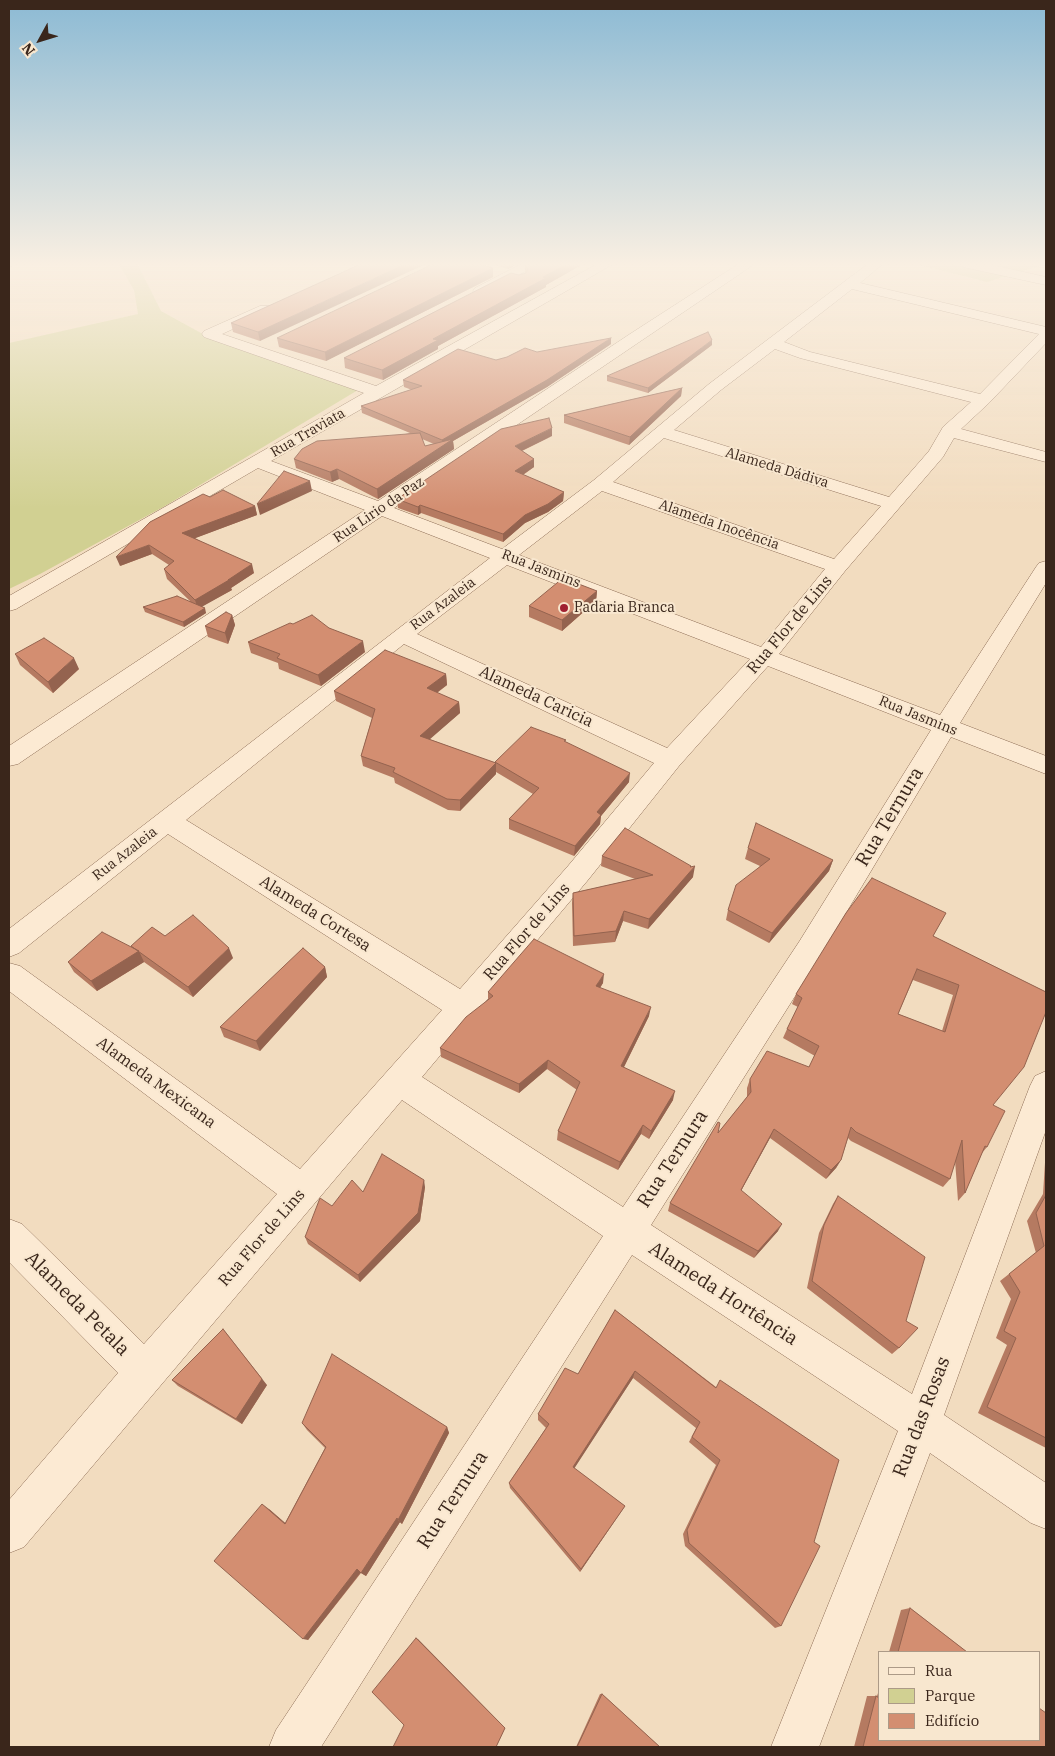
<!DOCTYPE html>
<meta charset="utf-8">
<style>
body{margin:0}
#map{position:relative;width:1055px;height:1756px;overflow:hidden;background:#f2dcbf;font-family:"IBM Plex Serif",serif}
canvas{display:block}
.frame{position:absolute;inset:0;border:10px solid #3a261b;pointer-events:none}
.legend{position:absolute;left:878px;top:1651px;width:162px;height:90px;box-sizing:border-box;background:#f8e7cf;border:1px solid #ac9a87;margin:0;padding:6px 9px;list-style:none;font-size:15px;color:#3a261b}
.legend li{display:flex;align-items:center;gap:10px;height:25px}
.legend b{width:25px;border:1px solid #ac9a87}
.north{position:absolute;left:15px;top:15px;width:50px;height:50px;-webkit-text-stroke:4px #f8e7cf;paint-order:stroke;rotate:231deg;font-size:14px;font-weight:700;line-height:20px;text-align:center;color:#3a261b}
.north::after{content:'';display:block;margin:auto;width:18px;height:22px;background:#3a261b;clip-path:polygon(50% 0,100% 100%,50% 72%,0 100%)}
</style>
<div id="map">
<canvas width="1055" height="1756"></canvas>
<div class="frame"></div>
<ul class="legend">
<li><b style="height:6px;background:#fcead3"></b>Rua</li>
<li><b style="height:14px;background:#d1d092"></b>Parque</li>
<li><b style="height:14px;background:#d38e71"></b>Edifício</li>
</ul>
<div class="north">N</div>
</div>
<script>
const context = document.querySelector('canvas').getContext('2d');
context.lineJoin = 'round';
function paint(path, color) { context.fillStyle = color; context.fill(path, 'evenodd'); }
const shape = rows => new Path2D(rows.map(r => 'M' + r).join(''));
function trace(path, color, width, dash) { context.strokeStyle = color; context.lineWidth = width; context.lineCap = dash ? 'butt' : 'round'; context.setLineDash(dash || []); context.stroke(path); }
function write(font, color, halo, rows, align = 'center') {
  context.font = font + ' "IBM Plex Serif",serif'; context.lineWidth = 4; context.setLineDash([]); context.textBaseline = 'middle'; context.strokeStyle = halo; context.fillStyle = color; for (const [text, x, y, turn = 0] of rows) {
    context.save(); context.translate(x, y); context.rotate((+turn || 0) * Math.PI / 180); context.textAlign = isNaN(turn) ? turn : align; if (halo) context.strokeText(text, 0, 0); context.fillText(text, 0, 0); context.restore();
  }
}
paint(shape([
 [118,263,137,263,161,311,201,333,358,390,165,506,40,574,9,589,9,343,138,314,134,290],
 [911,263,1046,263,1046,264,987,282]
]), '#d1d092');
const minor = shape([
 [9,263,16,263,9,268,9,263],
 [523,263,540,263,485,294,475,294,473,291,475,288,523,263],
 [599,263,615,263,271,461,378,501,630,334,740,263,756,263,394,508,502,549,594,480,709,384,869,263,884,263,860,283,1046,327,1046,343,989,403,961,429,1046,452,1046,462,954,438,943,457,845,571,779,654,940,715,1036,567,1039,563,1046,561,1046,583,960,723,1046,756,1046,774,951,737,819,958,651,1225,912,1394,1030,1086,1035,1076,1046,1071,1046,1130,944,1415,1046,1483,1046,1529,1031,1523,930,1453,819,1747,771,1747,898,1431,632,1255,321,1747,269,1747,276,1730,603,1236,402,1100,24,1547,9,1553,9,1500,118,1373,9,1262,9,1219,22,1224,144,1344,277,1194,9,991,9,963,20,966,300,1169,442,1010,168,834,19,953,9,957,9,929,490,558,382,516,18,764,9,766,9,746,365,510,258,468,16,609,9,611,9,596,364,393,204,337,202,334,204,331,260,306,270,306,272,309,270,312,222,334,376,386,599,263],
 [852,289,1039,334,980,394,810,352,784,342,852,289],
 [775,349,800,358,971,402,943,427,929,451,889,497,674,430,721,390,775,349],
 [664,438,881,506,834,559,613,482,664,438],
 [602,491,825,569,761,647,519,555,602,491],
 [507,565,750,659,667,748,417,634,507,565],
 [404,644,654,763,568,866,460,989,186,820,404,644],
 [768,666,931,730,799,942,623,1207,422,1077,588,880,679,766,768,666],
 [957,263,983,263,1046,277,1046,285,963,267,957,263]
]);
trace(minor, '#8c6c55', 1);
paint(minor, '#fcead3');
paint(shape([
 [363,263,260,341,233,332,231,323],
 [489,263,519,263,508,269],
 [529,263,585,263,546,285,546,287,438,346,438,349,383,380,345,368,344,358,519,275,525,273,525,266],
 [493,268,493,277,326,361,279,347,277,338],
 [611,344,547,387,453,441,454,449,378,499,339,479,332,482,296,468,294,459,410,433,362,413,361,406,412,390,404,387,403,380,496,360,537,352],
 [422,439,434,444,425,446],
 [712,345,648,393,607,381,607,376],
 [682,388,681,396,629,445,564,423,564,415],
 [552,436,522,451,534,459,534,467,523,475,564,492,563,501,548,512,525,523,503,542,421,513,418,515,398,508,397,499],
 [210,497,255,506,257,515,195,538,254,573,231,588,232,590,202,606,206,613,184,627,145,612,143,607,190,601,167,579,164,569,169,565,152,554,120,566],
 [597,591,596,601,562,631,529,617,529,606],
 [232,615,235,625,228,644,208,637,205,626],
 [293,624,329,628,365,652,321,686,279,669,278,663,251,653,248,642],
 [15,654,79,669,53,693,20,665],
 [446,674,447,685,437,693,459,702,460,713,429,739,495,763,495,762,566,742,629,782,601,816,600,824,574,856,509,829,509,819,533,794,496,772,496,774,460,811,448,810,395,783,394,778,363,766,361,756,372,718,336,701,334,691],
 [748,848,833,860,829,871,769,943,726,920,728,910,760,866,745,859],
 [602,856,691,867,693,877,648,929,623,921,615,942,573,946,572,903,573,893,635,879,601,866],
 [946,913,933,936,1046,992,993,1105,987,1147,982,1153,965,1193,958,1201,955,1160,950,1179,943,1187,851,1141,848,1138,841,1160,836,1168,826,1179,770,1138,741,1191,778,1231,754,1258,668,1211,670,1203,718,1133,747,1097,747,1088,750,1079,809,1067,815,1056,783,1038,787,1029,798,1007,792,1004,796,994],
 [913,980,953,995,942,1031,898,1014],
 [165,936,233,958,193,997,144,962,97,991,74,972,68,962,132,948,131,946],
 [325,967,327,977,260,1051,224,1037,220,1027],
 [603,983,600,988,649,1016,624,1067,673,1100,649,1139,641,1134,618,1170,557,1140,558,1131,577,1090,547,1069,519,1093,441,1057,440,1048,488,1000,488,992],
 [1046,1147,1046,1448,978,1413,1007,1345,996,1338,1011,1299,1000,1281,1036,1253,1027,1221,1043,1194],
 [425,1187,420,1221,360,1282,308,1244,305,1237,332,1206,363,1192],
 [838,1196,906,1321,899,1348,892,1354,807,1288,819,1233,833,1204],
 [615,1310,716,1387,781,1626,775,1628,685,1546,683,1534,716,1465,689,1442,696,1428,633,1378,574,1468,625,1506,580,1572,510,1488,509,1483,546,1428,538,1420,538,1414,578,1374],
 [172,1380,267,1385,242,1424,178,1386],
 [302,1423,447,1427,449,1433,402,1524,400,1522,366,1576,361,1573,308,1640,269,1509,285,1523,325,1448,307,1430],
 [910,1608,967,1652,889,1652,901,1610],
 [879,1690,879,1740,1046,1747,854,1747,867,1696,877,1696],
 [600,1694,602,1694,660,1747,576,1747]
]), '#b57a61');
paint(shape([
 [408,263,428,263,260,341,258,332],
 [508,263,519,263,508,269],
 [569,263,585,263,546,285,546,287,438,346,438,349,383,380,382,370,433,339],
 [493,268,493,277,326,361,325,352],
 [611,338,611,344,547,387,453,441,454,449,378,499,377,489,442,446,442,440],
 [712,340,712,345,648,393,648,388],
 [682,388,681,396,629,445,630,437],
 [552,428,552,436,515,454,515,446],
 [534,459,534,467,515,480,515,471],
 [337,469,339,479,332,482,330,472],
 [310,481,312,491,260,515,257,504],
 [564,492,563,501,548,512,525,523,503,542,503,534,525,515],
 [420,505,421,513,418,515,418,507],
 [255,506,257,515,185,542,182,533],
 [149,545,152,554,120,566,116,557],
 [252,564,254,573,231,588,232,590,198,609,195,600],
 [597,591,596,601,562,631,562,620],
 [205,608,206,613,184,627,183,622],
 [232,615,235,625,228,644,225,633],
 [363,641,365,652,321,686,318,675],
 [74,658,79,669,53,693,48,682],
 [446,674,447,685,428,699,427,688],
 [459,702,460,713,421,747,420,736],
 [496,763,496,774,460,811,460,800],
 [630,773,629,782,601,816,600,824,574,856,575,846,597,812],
 [833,860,829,871,769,943,772,933],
 [695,866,693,877,648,929,649,919],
 [624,911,623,921,615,942,616,931],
 [229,948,233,958,193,997,188,987],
 [139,951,144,962,97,991,91,981],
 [325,967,327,977,260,1051,256,1041],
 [604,974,603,983,595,995,596,986],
 [651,1007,649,1016,620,1075,621,1066],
 [548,1060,547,1069,519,1093,519,1084],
 [675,1091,673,1100,649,1139,651,1131],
 [643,1125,641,1134,618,1170,620,1162],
 [774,1129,770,1138,737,1198,741,1190],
 [841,1160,836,1168,826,1179,831,1170],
 [424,1180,425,1187,420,1221,360,1282,358,1275],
 [782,1224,778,1231,754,1258,758,1251],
 [223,1329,267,1385,242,1424,236,1419],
 [635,1371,633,1378,572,1472,573,1467],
 [447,1427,449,1433,402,1524,398,1520],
 [262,1504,269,1509,291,1528,285,1524],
 [625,1506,622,1510,580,1572,581,1569],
 [397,1518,400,1522,366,1576,361,1573],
 [357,1569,361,1572,308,1640,303,1639],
 [416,1638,418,1639,505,1728,496,1747]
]), '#94634f');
const building = shape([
 [363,263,408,263,258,332,231,323,363,263],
 [435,263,476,263,493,268,325,352,277,338,435,263],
 [529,263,569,263,543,277,546,278,433,339,438,340,382,370,344,358,511,273,519,275,526,273,528,269,525,266,529,263],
 [708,332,712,340,648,388,607,376,708,332],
 [611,338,547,380,442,440,361,406,422,386,403,380,458,349,496,360,507,357,525,348,537,352,611,338],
 [682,388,630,437,564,415,682,388],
 [549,418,552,428,515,446,534,459,515,471,564,492,548,504,525,515,503,534,420,505,418,507,397,499,501,429,549,418],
 [420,433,425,446,453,439,377,489,337,469,330,472,294,459,302,449,317,441,420,433],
 [284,471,310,481,257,504,284,471],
 [223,490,255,506,182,533,252,564,228,580,229,580,195,600,164,569,174,561,149,545,116,557,150,522,203,494,210,497,223,490],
 [563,578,597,591,562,620,529,606,563,578],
 [177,596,205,608,183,622,143,607,177,596],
 [226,612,232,615,225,633,205,626,226,612],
 [312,615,329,628,363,641,318,675,277,658,280,654,248,642,290,623,293,624,312,615],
 [44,638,74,658,48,682,15,654,44,638],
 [385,650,446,674,427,688,459,702,420,736,496,763,460,800,447,799,393,772,395,768,361,756,375,709,334,691,385,650],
 [531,727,566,740,564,741,630,773,597,812,601,815,575,846,509,819,539,788,495,762,531,727],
 [756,823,833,860,772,933,728,910,736,885,770,859,748,848,756,823],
 [625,828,691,866,690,867,695,866,649,919,624,911,616,931,574,936,573,893,653,875,602,856,625,828],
 [872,878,946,913,933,936,1046,992,1046,1012,1024,1067,993,1105,1005,1111,987,1147,985,1146,965,1193,962,1140,950,1179,856,1132,851,1127,841,1160,831,1170,774,1129,741,1190,782,1224,758,1251,670,1203,718,1122,720,1123,718,1133,751,1092,750,1079,767,1051,809,1067,819,1046,787,1029,802,998,796,994,846,913,872,878],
 [917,969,959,985,945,1032,898,1014,917,969],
 [193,915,229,948,188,987,131,946,152,927,165,936,193,915],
 [102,932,139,951,91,981,68,962,102,932],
 [534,939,604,974,596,986,651,1007,621,1066,675,1091,651,1131,643,1125,620,1162,558,1131,580,1082,548,1060,519,1084,440,1048,466,1017,493,996,488,992,534,939],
 [303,948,325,967,256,1041,220,1027,303,948],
 [382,1154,424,1180,418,1213,358,1275,305,1237,320,1198,332,1206,352,1180,363,1192,382,1154],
 [1046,1195,1046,1438,987,1407,1016,1338,1004,1331,1020,1292,1009,1274,1044,1246,1036,1213,1046,1195],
 [838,1196,925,1257,906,1321,918,1328,899,1348,812,1281,824,1225,838,1196],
 [615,1310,716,1388,720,1380,839,1460,814,1542,820,1546,781,1626,689,1543,687,1530,720,1460,692,1437,700,1422,635,1371,573,1467,625,1506,581,1569,509,1483,549,1424,538,1414,565,1368,578,1374,615,1310],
 [223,1329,262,1379,236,1419,172,1380,223,1329],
 [332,1354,447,1427,398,1520,397,1518,361,1573,357,1569,303,1639,214,1561,262,1504,285,1524,326,1447,302,1423,332,1354],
 [910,1608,967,1652,898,1652,910,1608],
 [416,1638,505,1728,496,1747,393,1747,404,1725,372,1692,416,1638],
 [602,1694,660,1747,577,1747,602,1694],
 [876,1696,879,1698,879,1740,1039,1740,1039,1708,1046,1713,1046,1747,863,1747,876,1696]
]);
paint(building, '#d38e71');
trace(building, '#94634f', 1);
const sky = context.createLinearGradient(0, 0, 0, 509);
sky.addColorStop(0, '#8cbad4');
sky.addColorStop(0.52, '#f9efe2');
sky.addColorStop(1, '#f9efe200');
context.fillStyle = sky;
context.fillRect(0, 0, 1055, 509);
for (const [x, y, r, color] of [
 [564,608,5,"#a02031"]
]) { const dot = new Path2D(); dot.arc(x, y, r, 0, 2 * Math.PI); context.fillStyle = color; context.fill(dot); trace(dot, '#f8e7cf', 2); }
write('14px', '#3a261b', '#f8e7cf', [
 ["Rua Traviata",308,433,-30],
 ["Alameda Dádiva",777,468,17],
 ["Rua Lirio da Paz",379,510,-34],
 ["Alameda Inocência",719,525,19],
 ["Rua Jasmins",541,569,21],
 ["Rua Azaleia",443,604,-37],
 ["Rua Jasmins",918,716,22],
 ["Rua Azaleia",125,854,-38]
]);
write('14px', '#3a261b', '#f8e7cf', [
 ["Padaria Branca",574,608]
], 'left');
write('16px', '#3a261b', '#f8e7cf', [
 ["Rua Flor de Lins",790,625,-50],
 ["Alameda Caricia",536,697,25],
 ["Alameda Cortesa",315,914,32],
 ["Rua Flor de Lins",527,932,-49],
 ["Alameda Mexicana",156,1083,36],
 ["Rua Flor de Lins",262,1238,-49]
]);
write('19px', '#3a261b', '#f8e7cf', [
 ["Rua Ternura",890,817,-59],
 ["Rua Ternura",673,1159,-57],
 ["Alameda Hortência",723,1294,33],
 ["Alameda Petala",77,1304,45],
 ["Rua das Rosas",922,1417,-69],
 ["Rua Ternura",453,1500,-57]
]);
</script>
